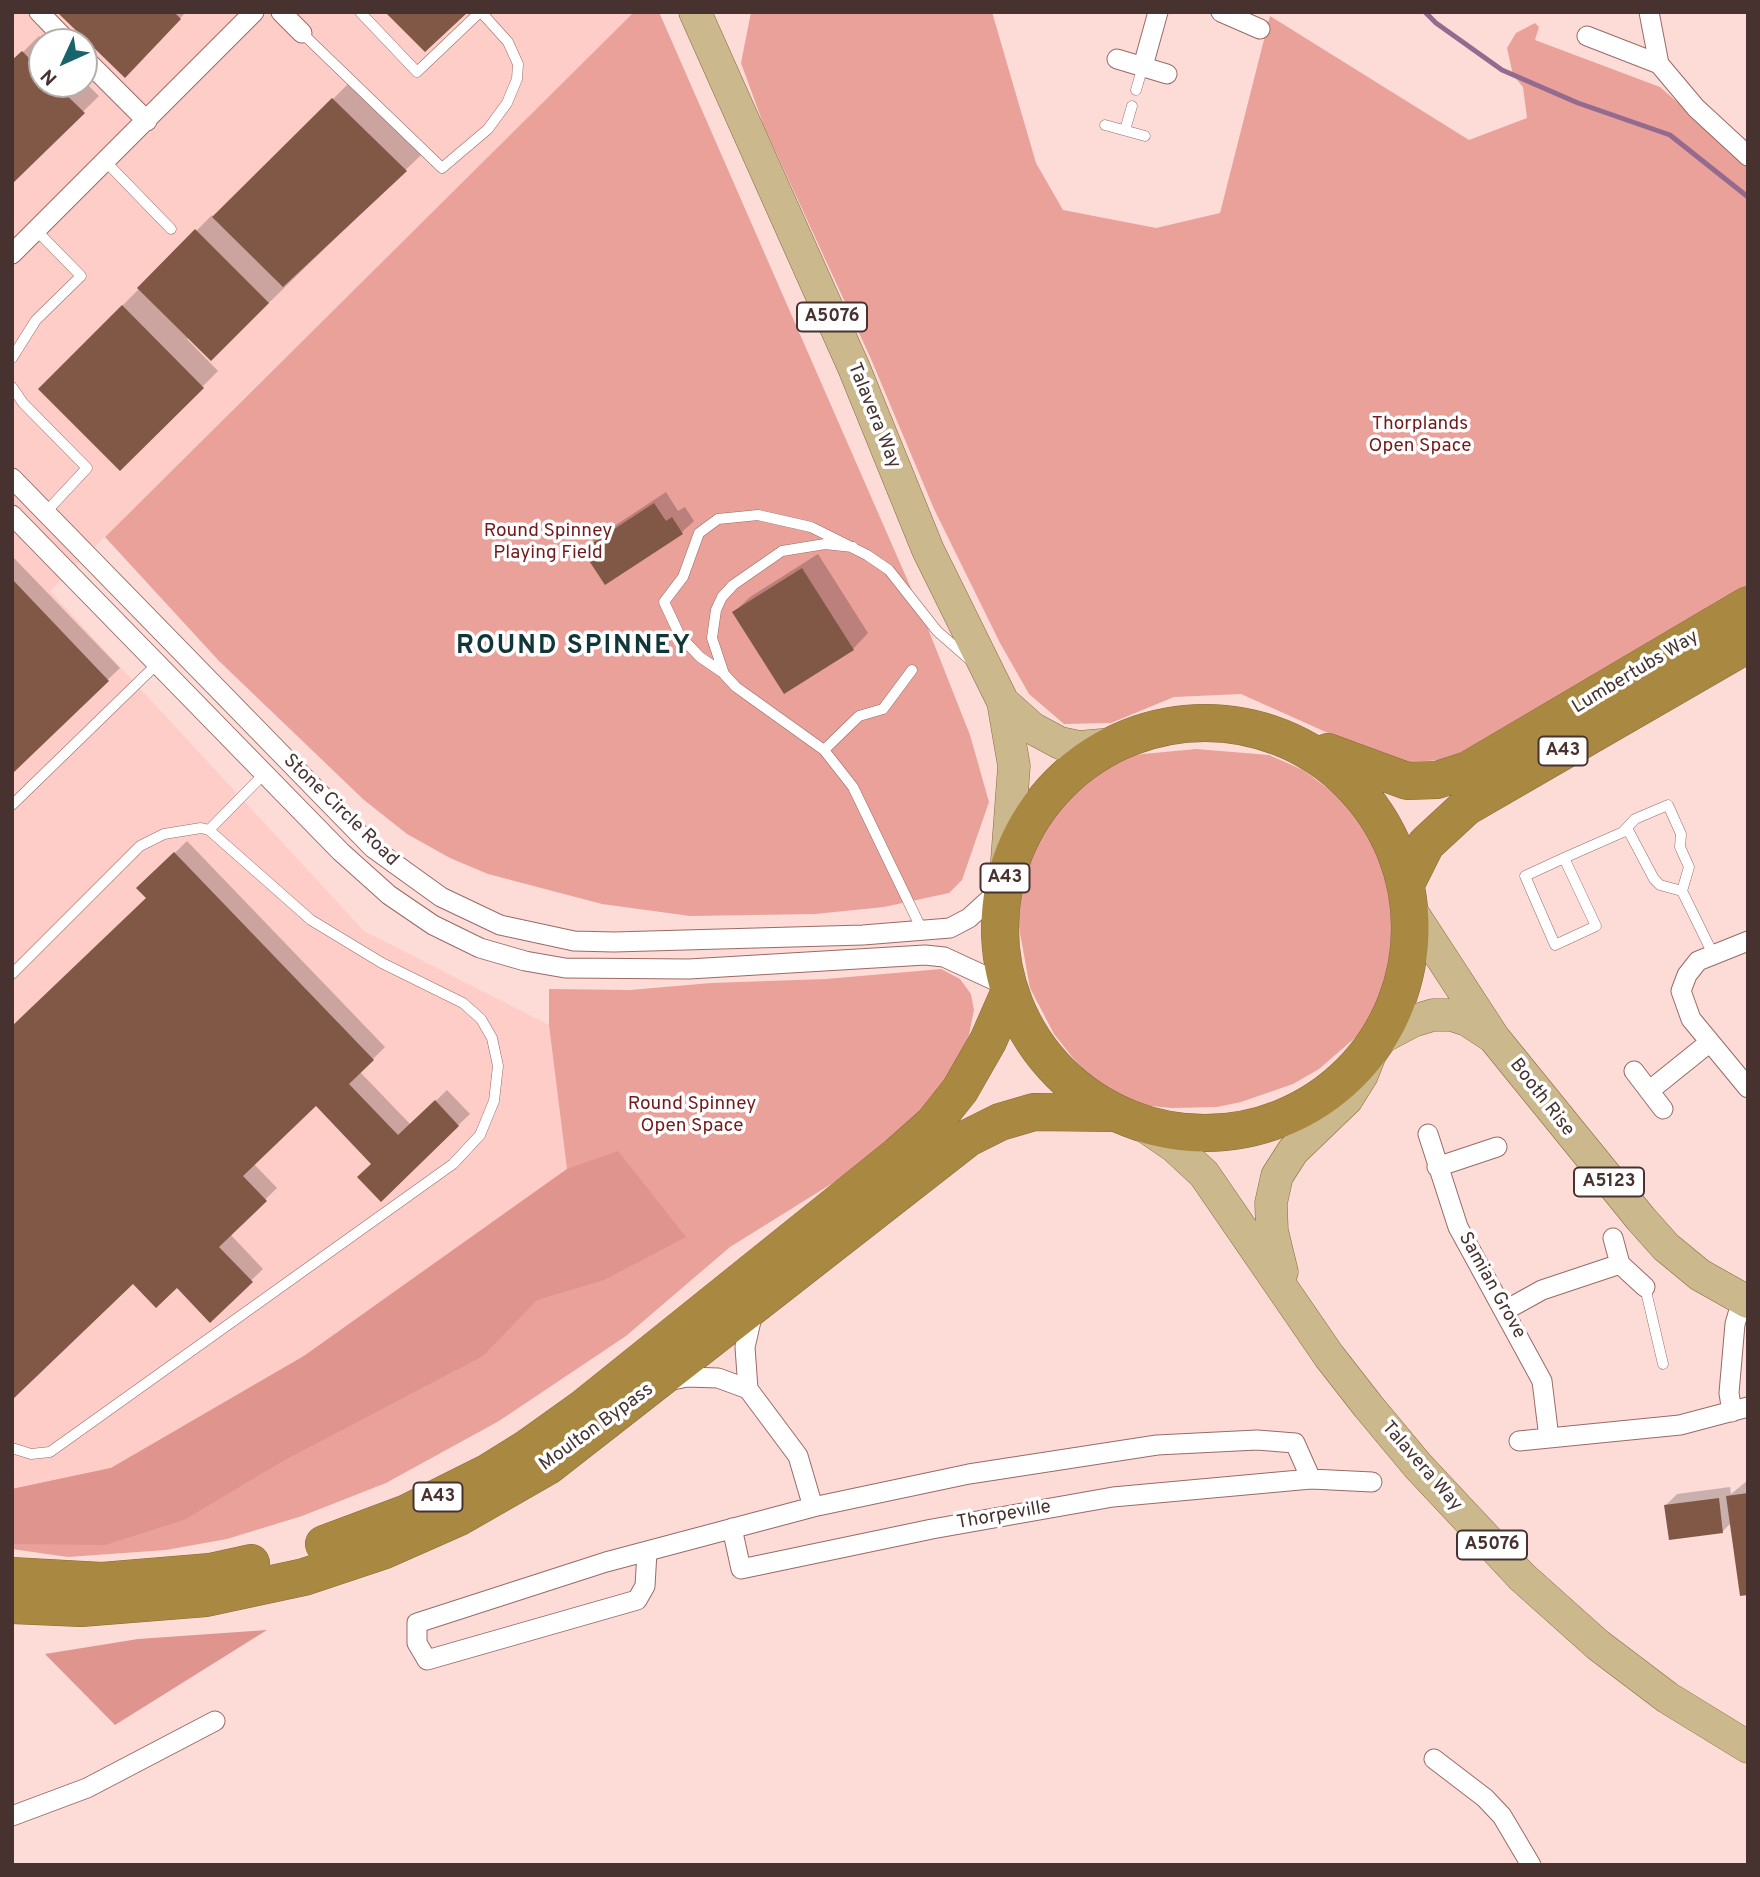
<!DOCTYPE html>
<style>
body{margin:0}
#map{position:relative;width:1760px;height:1877px;overflow:hidden;background:#fddcd8;font-family:Overpass,sans-serif}
canvas{display:block}
.frame{position:absolute;inset:0;border:14px solid #473230;pointer-events:none}
.north{position:absolute;left:28px;top:28px;width:70px;height:70px;box-sizing:border-box;background:#fff;border:2px solid #b5adac;border-radius:50%;rotate:225deg;font-size:19px;font-weight:700;line-height:28px;text-align:center;color:#473230}
.north::after{content:'';display:block;margin:auto;width:24px;height:32px;background:#17646c;clip-path:polygon(50% 0,100% 100%,50% 72%,0 100%)}
</style>
<div id="map">
<canvas width="1760" height="1877"></canvas>
<div class="frame"></div>
<div class="north">N</div>
</div>
<script>
const context = document.querySelector('canvas').getContext('2d');
context.lineJoin = 'round';
function paint(path, color) { context.fillStyle = color; context.fill(path, 'evenodd'); }
const shape = rows => new Path2D(rows.map(r => 'M' + r).join(''));
function trace(path, color, width, dash) { context.strokeStyle = color; context.lineWidth = width; context.lineCap = dash ? 'butt' : 'round'; context.setLineDash(dash || []); context.stroke(path); }
function write(font, color, halo, rows, align = 'center') {
  context.font = font + ' Overpass,sans-serif'; context.lineWidth = 7; context.setLineDash([]); context.textBaseline = 'middle'; context.strokeStyle = halo; context.fillStyle = color; for (const [text, x, y, turn = 0] of rows) {
    context.save(); context.translate(x, y); context.rotate((+turn || 0) * Math.PI / 180); context.textAlign = isNaN(turn) ? turn : align; if (halo) context.strokeText(text, 0, 0); context.fillText(text, 0, 0); context.restore();
  }
}
paint(shape([
 [12,12,634,12,50,591,364,931,549,1025,567,1169,304,1357,111,1468,12,1489],
 [42,42,84,42,84,84,42,84]
]), '#ffcdc7');
paint(shape([
 [634,12,659,12,921,611,970,735,989,802,962,880,949,893,884,907,815,914,690,916,602,904,488,874,450,858,407,834,364,800,219,661,105,537],
 [751,12,992,12,1036,163,1063,210,1156,228,1220,213,1270,16,1469,140,1527,118,1523,87,1513,75,1507,48,1516,33,1535,23,1539,27,1535,40,1660,87,1748,164,1748,588,1457,759,1395,763,1241,694,1174,697,1111,723,1064,724,1029,694,1000,643,934,509,871,359,764,126,741,63],
 [1196,749,1269,755,1303,770,1346,802,1366,826,1387,869,1394,897,1399,945,1397,966,1382,1001,1356,1037,1319,1069,1293,1084,1241,1102,1217,1107,1172,1108,1151,1106,1120,1096,1087,1073,1073,1058,1054,1034,1030,988,1018,922,1020,899,1032,855,1045,830,1071,796,1113,763,1133,755],
 [941,969,960,979,971,994,974,1010,969,1035,951,1077,889,1148,730,1247,626,1336,499,1421,386,1483,302,1516,227,1539,166,1550,68,1557,12,1549,12,1489,111,1468,304,1356,567,1169,549,1025,549,989,630,990,711,983,826,979]
]), '#eaa19a');
paint(shape([
 [618,1151,686,1237,604,1280,537,1300,483,1356,283,1461,184,1520,105,1545,12,1544,12,1489,111,1468,304,1356,567,1169],
 [267,1630,115,1725,45,1654,138,1639]
]), '#df958e');
paint(shape([
 [63,12,186,12,141,60],
 [39,36,44,42,42,84,84,84,84,81,99,96,12,181,12,63],
 [349,83,421,155,211,359,189,337,187,339,218,371,120,469,40,389,212,215,214,218],
 [666,492,678,511,685,507,694,521,682,532,606,583,584,550,596,538],
 [818,554,868,633,853,649,734,612,750,597],
 [12,556,120,668,12,771],
 [187,841,385,1047,360,1072,411,1125,447,1090,470,1114,381,1199,373,1164,316,1103,253,1163,277,1188,230,1234,263,1269,210,1320,148,898,139,888],
 [1748,1480,1748,1594,1732,1522,1723,1531,1665,1506,1677,1494,1730,1487,1731,1494]
]), '#0003');
trace(shape([
 [1425,12,1436,23,1502,70,1578,103,1670,135,1748,197]
]), '#946b8e', 5);
paint(shape([
 [61,12,174,12,181,19,125,78,59,14],
 [385,12,468,12,425,52],
 [22,51,42,71,42,84,55,84,85,113,12,184,12,60],
 [332,98,407,171,283,287,212,217],
 [195,229,269,303,211,361,137,288],
 [122,305,204,388,120,471,38,389],
 [654,503,666,521,672,517,683,534,605,585,582,550],
 [802,568,854,650,784,694,732,612],
 [12,579,109,681,12,774],
 [174,852,374,1060,349,1084,398,1135,435,1100,459,1126,381,1202,357,1177,371,1164,316,1106,243,1176,267,1201,219,1247,253,1282,210,1323,177,1288,156,1308,133,1284,12,1400,12,1026,146,898,136,888],
 [1748,1493,1748,1595,1740,1596,1726,1496],
 [1719,1498,1723,1533,1669,1540,1664,1505]
]), '#815845');
const lane = shape([
 [360,12,417,72,480,12],
 [302,33,442,168,488,129,507,103,517,79,518,64,508,42,481,12],
 [1136,90,1143,66],
 [1105,125,1145,136],
 [1125,130,1132,106],
 [106,162,171,229],
 [12,358,36,320,81,276,37,231],
 [12,387,23,403,87,468,45,513],
 [853,547,825,544,782,551,733,585,722,597,716,610,712,638,724,674,736,687,824,750,853,787,922,930],
 [722,672,700,657,680,636,664,602,683,577,699,533,718,519,758,515,811,527,867,555,889,570,937,631,969,659],
 [824,750,859,716,883,709,912,670],
 [12,805,157,664],
 [1627,828,1654,879,1660,885,1682,891],
 [209,830,264,774],
 [1564,858,1596,926,1555,945,1525,876,1564,858,1623,832,1635,819,1668,805,1681,834,1680,847,1689,867,1682,891,1713,954],
 [12,974,140,846,164,834,201,828,209,830,311,920,382,963,463,1003,481,1019,492,1038,498,1066,494,1101,480,1135,453,1164,50,1452,31,1454,12,1448],
 [1645,1287,1663,1364]
]);
const street = shape([
 [39,12,68,42],
 [281,12,302,33],
 [1221,12,1260,29],
 [1649,12,1659,64,1696,108,1748,156],
 [1587,36,1659,64],
 [84,58,147,121],
 [1117,59,1167,74],
 [1143,66,1158,12],
 [12,254,254,12],
 [12,478,373,848,441,897,500,925,574,941,614,942,863,935,950,928,969,918,1004,886],
 [12,515,341,852,389,895,433,925,480,948,525,961,565,968,689,969,925,955,944,957,1009,987],
 [1748,941,1698,961,1687,975,1681,991,1691,1019,1748,1088],
 [1634,1071,1663,1109],
 [1649,1091,1710,1042],
 [1428,1134,1458,1227,1542,1381,1549,1438],
 [1437,1167,1497,1147],
 [1613,1238,1620,1264,1645,1287],
 [1504,1311,1542,1290,1620,1264],
 [668,1381,687,1377,718,1378,748,1389,798,1456,813,1507],
 [748,1389,745,1347,754,1308],
 [1732,1412,1729,1393,1735,1324,1742,1300],
 [1519,1441,1680,1425,1748,1407],
 [732,1528,741,1569,932,1529,1113,1497,1311,1479,1372,1482],
 [647,1552,645,1586,637,1600,427,1660,417,1643,417,1623,606,1562,813,1507,969,1474,1157,1445,1257,1440,1295,1443,1311,1479],
 [1434,1759,1485,1798,1502,1816,1531,1865],
 [12,1816,87,1788,215,1721]
]);
const primary = shape([
 [695,12,854,368,928,550,1003,702,1014,766,1006,873],
 [1003,702,1032,728,1060,743,1079,747,1113,744],
 [1410,909,1494,1038,1641,1219,1666,1247,1700,1275,1748,1302],
 [1377,1040,1413,1021,1433,1015,1452,1015,1467,1020,1490,1035],
 [1137,1121,1175,1147,1204,1174,1329,1356,1368,1406,1418,1466,1522,1577,1598,1645,1668,1698,1748,1747],
 [1282,1272,1272,1231,1271,1203,1277,1176,1293,1151,1347,1099,1362,1075,1373,1047]
]);
const highway = shape([
 '1000 928a205 205 0 1 1 410 0a205 205 0 1 1-410 0Z',
 [1328,752,1407,781,1437,780,1468,770,1748,605],
 [1406,884,1426,844,1466,807,1748,644],
 [324,1544,407,1513,489,1472,526,1449,582,1409,897,1156,933,1124,960,1090,988,1041,1010,991],
 [12,1576,102,1581,210,1572,251,1563],
 [12,1605,81,1608,206,1598,304,1577,382,1551,459,1517,548,1466,968,1138,1000,1122,1034,1112,1116,1113]
]);
trace(lane, '#996a65', 11);
trace(street, '#996a65', 21);
trace(primary, '#876b3b', 33);
trace(highway, '#876b3b', 38);
trace(lane, '#fff', 10);
trace(street, '#fff', 19);
trace(primary, '#cbb88d', 32);
trace(highway, '#a98941', 37);
for (const [x, y, w] of [
 [832,317,70],
 [1563,751,49],
 [1005,878,49],
 [1609,1182,70],
 [438,1497,49],
 [1492,1545,70]
]) { const box = new Path2D(); box.roundRect(x - w / 2, y - 14.5, w, 29, 5); context.fillStyle = '#fff'; context.fill(box); trace(box, '#473230', 2); }
write('bold 18px', '#473230', null, [
 ["A5076",832,317],
 ["A43",1563,751],
 ["A43",1005,878],
 ["A5123",1609,1182],
 ["A43",438,1497],
 ["A5076",1492,1545]
]);
write('19px', '#473230', '#fff', [
 ["Talavera Way",873,416,68],
 ["Lumbertubs Way",1636,673,-31],
 ["Stone Circle Road",340,811,44],
 ["Booth Rise",1541,1098,52],
 ["Samian Grove",1491,1286,61],
 ["Moulton Bypass",597,1428,-36],
 ["Talavera Way",1421,1467,49],
 ["Thorpeville",1004,1516,-10]
]);
write('19px', '#731b1c', '#fff', [
 ["Thorplands",1420,425],
 ["Open Space",1420,447],
 ["Round Spinney",548,532],
 ["Playing Field",548,554],
 ["Round Spinney",692,1105],
 ["Open Space",692,1127]
]);
context.letterSpacing = '2px';
write('bold 26px', '#123539', '#fff', [
 ["ROUND SPINNEY",574,648]
]);
context.letterSpacing = '0px';
</script>
